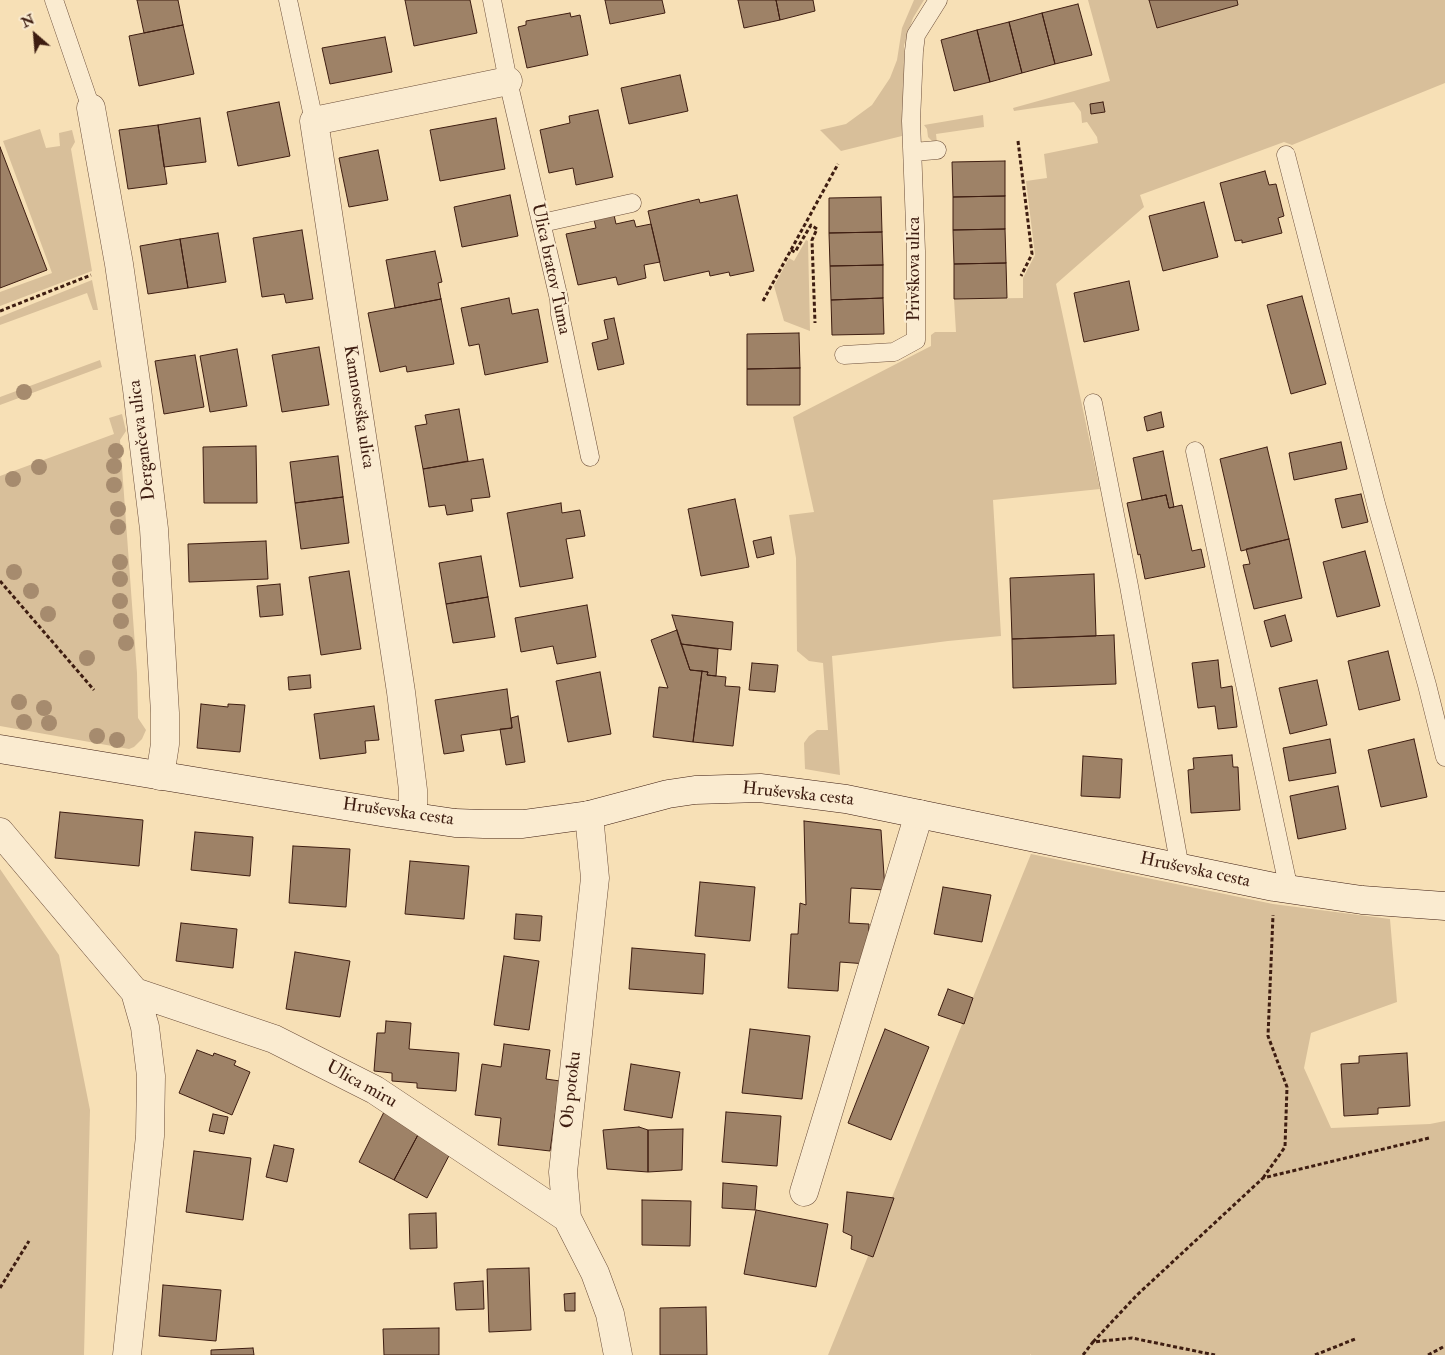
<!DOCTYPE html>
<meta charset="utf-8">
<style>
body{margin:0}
#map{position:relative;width:1445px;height:1355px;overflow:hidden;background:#f7e0b6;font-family:"IM FELL Double Pica",serif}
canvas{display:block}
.north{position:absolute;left:10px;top:10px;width:50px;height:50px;-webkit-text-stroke:4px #faebd0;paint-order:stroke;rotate:333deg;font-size:14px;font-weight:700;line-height:20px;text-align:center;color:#3e1d11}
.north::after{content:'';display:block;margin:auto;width:18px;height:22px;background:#3e1d11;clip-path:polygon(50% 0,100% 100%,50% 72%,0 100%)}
</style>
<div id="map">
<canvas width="1445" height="1355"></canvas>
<div class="north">N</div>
</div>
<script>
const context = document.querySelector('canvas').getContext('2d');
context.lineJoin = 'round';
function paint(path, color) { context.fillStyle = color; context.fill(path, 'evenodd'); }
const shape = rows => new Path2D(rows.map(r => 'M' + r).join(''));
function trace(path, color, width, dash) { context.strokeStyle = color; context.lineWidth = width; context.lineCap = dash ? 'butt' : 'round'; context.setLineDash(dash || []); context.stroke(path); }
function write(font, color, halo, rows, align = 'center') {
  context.font = font + ' "IM FELL Double Pica",serif'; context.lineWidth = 4.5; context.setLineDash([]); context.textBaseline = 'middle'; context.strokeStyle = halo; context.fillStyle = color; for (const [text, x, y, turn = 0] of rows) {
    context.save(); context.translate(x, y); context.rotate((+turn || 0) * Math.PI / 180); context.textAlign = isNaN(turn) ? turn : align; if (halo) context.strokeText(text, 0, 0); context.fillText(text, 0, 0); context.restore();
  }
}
paint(shape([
 [914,0,924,0,913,18,904,45,906,135,841,151,820,130,846,124,872,105,890,78,897,60,902,28],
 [1088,0,1445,0,1445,83,1292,145,1284,142,1140,195,1144,207,1056,284,1100,489,993,500,1001,636,948,641,832,656,840,775,805,769,804,743,809,736,817,730,828,730,823,663,809,661,797,651,796,558,789,515,814,512,793,417,931,346,931,335,935,332,956,332,954,299,1023,298,1023,278,1035,255,1026,181,1047,178,1044,154,1098,143,1097,137,1087,122,1082,123,1081,112,1074,102,1014,111,1013,108,1110,81],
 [983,115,984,127,936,134,937,143,934,143,928,137,927,129,924,125],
 [40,129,46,148,60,146,59,133,72,130,75,142,71,149,92,271,0,306,0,292,52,273,3,141],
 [806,240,808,241,810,331,784,321,774,286,789,258,794,261],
 [92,280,98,310,93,310,87,293,0,325,0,317],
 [100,360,102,367,0,405,0,397],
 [122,414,126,431,120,440,137,673,138,718,146,730,142,739,134,747,129,749,0,726,0,476,114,434,109,418],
 [1031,854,1273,904,1390,919,1397,1002,1311,1033,1304,1068,1331,1128,1430,1124,1445,1121,1445,1355,1031,1355,1031,1354,1030,1355,828,1355],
 [0,869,59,955,90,1110,84,1355,0,1355]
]), '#d8bf9a');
const building = shape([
 [137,0,178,0,183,25,144,33,137,0],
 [405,0,470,0,477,33,414,46,405,0],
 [605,0,662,0,665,13,610,24,605,0],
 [738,0,776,0,780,20,744,28,738,0],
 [776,0,813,0,815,11,780,20,776,0],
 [1149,0,1237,0,1238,5,1157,28,1149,0],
 [1078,4,1092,55,1055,64,1042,13,1078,4],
 [570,13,571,17,580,15,588,55,527,68,518,27,526,25,526,21,570,13],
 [1042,13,1055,64,1022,73,1009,22,1042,13],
 [1009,22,1022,73,990,82,977,30,1009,22],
 [183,25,194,74,139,86,129,36,183,25],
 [977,30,990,82,954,91,941,40,977,30],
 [385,37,392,72,330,84,322,48,385,37],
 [680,75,688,111,629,124,621,88,680,75],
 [279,102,290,156,238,166,227,112,279,102],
 [1103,102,1105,112,1091,114,1090,104,1103,102],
 [598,110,613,177,576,185,573,168,549,173,540,130,570,123,569,116,598,110],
 [200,118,206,162,164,167,158,125,200,118],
 [496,118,505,169,440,181,430,130,496,118],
 [158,125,167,184,128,189,119,130,158,125],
 [0,147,47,270,0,288,0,147],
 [378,150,388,200,349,207,339,158,378,150],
 [1005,161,1005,196,953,197,952,162,1005,161],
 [1265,171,1269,185,1276,184,1284,216,1278,218,1282,233,1242,243,1242,240,1235,241,1220,183,1265,171],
 [510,195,518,236,462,247,454,207,510,195],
 [737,195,754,271,730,276,729,272,710,276,709,271,664,281,648,211,699,199,700,203,737,195],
 [1005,196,1005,229,953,230,953,197,1005,196],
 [881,197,882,232,829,233,829,198,881,197],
 [1204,202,1218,257,1163,271,1149,216,1204,202],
 [614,215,616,224,634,220,636,227,651,224,660,262,644,265,646,278,618,285,616,277,578,285,566,234,596,228,594,220,614,215],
 [1005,229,1006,263,954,264,953,230,1005,229],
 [302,230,313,299,286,303,284,294,262,297,253,238,302,230],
 [882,232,883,265,830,266,829,233,882,232],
 [218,233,226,282,188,288,180,239,218,233],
 [180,239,188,288,148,294,140,246,180,239],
 [435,251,442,282,438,283,441,299,395,308,386,260,435,251],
 [1006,263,1007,298,954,299,954,264,1006,263],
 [883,265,883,298,831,300,830,266,883,265],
 [1129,281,1139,330,1084,342,1074,293,1129,281],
 [1302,296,1326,384,1291,394,1267,305,1302,296],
 [509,298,512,314,538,309,548,362,485,375,479,344,469,346,461,308,509,298],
 [883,298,884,334,832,335,831,300,883,298],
 [441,299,454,364,407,372,406,366,380,372,368,313,441,299],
 [614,318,624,364,598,370,592,343,608,339,604,320,614,318],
 [799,333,800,368,747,369,747,334,799,333],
 [319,347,329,405,282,412,272,355,319,347],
 [237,349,247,406,210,412,200,356,237,349],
 [195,355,204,407,164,414,155,361,195,355],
 [800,368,800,405,747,405,747,369,800,368],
 [459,409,468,461,423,469,415,426,427,424,425,415,459,409],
 [1161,412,1164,427,1147,431,1144,417,1161,412],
 [1341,442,1347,469,1294,480,1289,453,1341,442],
 [256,446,257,503,204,503,203,447,256,446],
 [1267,447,1289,539,1241,551,1220,459,1267,447],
 [1163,451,1174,507,1169,508,1166,495,1142,500,1133,458,1163,451],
 [338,456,343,497,295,503,290,462,338,456],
 [483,459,490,497,471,499,473,511,447,515,445,505,429,507,423,469,483,459],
 [1361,494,1368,522,1342,528,1335,499,1361,494],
 [1166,495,1169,508,1182,505,1192,551,1201,549,1205,567,1145,579,1140,554,1138,555,1127,503,1166,495],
 [343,497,349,543,301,549,295,503,343,497],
 [735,499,749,567,701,576,688,509,735,499],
 [561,503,562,513,580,510,585,536,566,539,573,578,520,587,507,513,561,503],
 [771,537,774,554,757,558,753,541,771,537],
 [1289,539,1302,598,1254,609,1243,565,1250,564,1246,549,1289,539],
 [266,541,268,579,189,582,188,544,266,541],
 [1365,551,1380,606,1337,617,1323,562,1365,551],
 [481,556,488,597,446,604,439,563,481,556],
 [349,571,361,649,321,655,309,577,349,571],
 [1094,574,1096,636,1012,639,1010,578,1094,574],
 [280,584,283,615,260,617,257,586,280,584],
 [488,597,495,637,453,643,446,604,488,597],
 [587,605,596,657,557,664,553,646,521,652,515,618,587,605],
 [672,615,733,622,731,650,681,644,672,615],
 [1285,615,1292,641,1271,647,1264,621,1285,615],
 [677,630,690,670,702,671,693,742,653,737,659,687,668,688,651,640,677,630],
 [1114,635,1116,684,1013,688,1012,639,1114,635],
 [681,644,718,649,716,676,707,675,708,672,690,670,681,644],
 [1388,651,1400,700,1359,710,1348,661,1388,651],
 [1218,660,1221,688,1232,686,1237,727,1218,729,1215,706,1198,708,1192,663,1218,660],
 [752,663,778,665,775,692,749,690,752,663],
 [702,671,708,672,707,675,726,677,725,686,740,687,733,746,693,742,702,671],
 [600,672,611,734,568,742,556,681,600,672],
 [310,675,311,688,289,690,288,677,310,675],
 [1317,680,1327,725,1290,734,1279,688,1317,680],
 [507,689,512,728,461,735,464,751,444,754,435,700,507,689],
 [201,704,228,707,228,704,245,705,240,752,197,748,201,704],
 [374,706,379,740,365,741,366,753,320,759,314,714,374,706],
 [518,716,525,762,506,765,500,729,512,728,511,718,518,716],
 [1330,739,1336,773,1289,781,1283,748,1330,739],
 [1414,739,1427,797,1381,807,1368,750,1414,739],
 [1232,755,1233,767,1238,767,1240,810,1191,813,1188,770,1194,769,1193,758,1232,755],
 [1083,756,1122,759,1120,798,1081,796,1083,756],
 [1338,786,1346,829,1298,839,1290,796,1338,786],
 [60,812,143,820,139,866,55,858,60,812],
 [804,821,881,830,885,890,851,888,849,923,869,924,867,964,840,962,838,991,788,988,791,934,798,934,800,903,806,905,804,821],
 [195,832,253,837,250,876,191,870,195,832],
 [293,846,350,849,346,907,289,903,293,846],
 [410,861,469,866,464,919,405,914,410,861],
 [700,882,755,887,750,941,695,936,700,882],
 [943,887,991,895,982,942,934,934,943,887],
 [516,914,542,916,540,941,514,939,516,914],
 [181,923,237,929,233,968,176,961,181,923],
 [632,948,705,954,703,994,629,989,632,948],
 [295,952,350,961,340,1017,286,1009,295,952],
 [504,956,539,961,529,1030,494,1025,504,956],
 [948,989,973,998,964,1024,938,1015,948,989],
 [386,1021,411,1023,409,1049,459,1053,456,1091,417,1088,417,1083,392,1081,392,1073,374,1071,377,1033,385,1033,386,1021],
 [750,1029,810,1036,802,1099,742,1093,750,1029],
 [885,1029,929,1047,891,1140,848,1123,885,1029],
 [504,1044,550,1050,546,1079,560,1081,550,1151,498,1145,501,1118,475,1115,482,1064,501,1067,504,1044],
 [197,1050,213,1056,214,1053,236,1061,234,1065,250,1072,232,1115,179,1093,197,1050],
 [1407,1053,1410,1106,1378,1108,1378,1114,1344,1116,1341,1064,1359,1063,1359,1056,1407,1053],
 [631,1064,680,1072,672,1118,624,1110,631,1064],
 [384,1112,420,1131,394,1180,359,1162,384,1112],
 [726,1112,781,1116,777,1166,722,1162,726,1112],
 [213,1114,228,1117,224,1134,209,1131,213,1114],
 [639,1127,648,1130,648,1172,607,1169,603,1130,639,1127],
 [683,1129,682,1170,648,1172,648,1130,683,1129],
 [420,1131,453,1148,427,1198,394,1180,420,1131],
 [274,1145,294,1149,287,1182,266,1177,274,1145],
 [194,1151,251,1158,243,1220,186,1212,194,1151],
 [723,1183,757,1186,755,1210,722,1208,723,1183],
 [847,1192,894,1198,873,1257,851,1249,852,1236,843,1232,847,1192],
 [642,1200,691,1201,690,1246,642,1245,642,1200],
 [756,1210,828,1224,816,1287,744,1274,756,1210],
 [436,1213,437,1248,410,1249,409,1214,436,1213],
 [529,1268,531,1330,489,1332,487,1269,529,1268],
 [483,1281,484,1309,456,1310,454,1283,483,1281],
 [163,1285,221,1290,216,1341,159,1336,163,1285],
 [575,1293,575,1311,565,1311,564,1294,575,1293],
 [706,1307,707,1355,660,1355,660,1308,706,1307],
 [439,1328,439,1355,384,1355,383,1329,439,1328],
 [253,1348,254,1355,211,1355,211,1350,253,1348]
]);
paint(building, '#9e8267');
trace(building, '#3e1d11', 1);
const lane = shape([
 [54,0,91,108],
 [288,0,314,121],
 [492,0,508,81,559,299,560,314,590,457],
 [913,152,937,150],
 [1286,155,1376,504,1427,685,1445,757],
 [542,223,632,203],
 [844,355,894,352,916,340,916,251,911,121,914,51,916,35,938,0],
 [1093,403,1129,586,1180,868],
 [1195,451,1289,890]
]);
const street = shape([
 [91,108,119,264,137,389,154,529,165,713,165,744,160,776],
 [589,815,595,878,563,1172,567,1218,595,1273,610,1314,618,1355],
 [413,816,413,790,401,692,314,121,508,81],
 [0,832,135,992,145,1027,151,1076,150,1136,127,1355],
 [135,992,274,1039,375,1090,567,1218],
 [804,1192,919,814]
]);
const secondary = shape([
 [0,749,387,813,455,823,484,824,523,824,589,815,668,794,695,790,760,788,846,799,1274,887,1362,900,1445,906]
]);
trace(lane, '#6c4e3a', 19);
trace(street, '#6c4e3a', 29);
trace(secondary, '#3e1d11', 29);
trace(shape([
 [1018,141,1032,254,1021,276],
 [791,250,795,252,811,225,817,229,812,240,815,323],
 [763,301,838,164],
 [0,311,91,275],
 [0,581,94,690],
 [1263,1178,1285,1147,1287,1087,1268,1036,1273,915],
 [0,1288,29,1241],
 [1093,1342,1137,1295,1263,1178,1429,1138],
 [1083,1355,1093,1342,1132,1338,1215,1355],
 [1315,1355,1355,1339],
 [1428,1355,1445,1346]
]), '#3e1d11', 3, [4, 2.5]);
trace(lane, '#faebd0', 18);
trace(street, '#faebd0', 28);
trace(secondary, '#faebd0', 28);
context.fillStyle = '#a68b6e';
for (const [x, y] of [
 [24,392],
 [116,451],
 [114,466],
 [39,467],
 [13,479],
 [114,485],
 [118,509],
 [118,527],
 [120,562],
 [14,572],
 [120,579],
 [31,591],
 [120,601],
 [48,614],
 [121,621],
 [126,643],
 [87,658],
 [19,702],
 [44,708],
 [24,722],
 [49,723],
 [97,736],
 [117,740]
]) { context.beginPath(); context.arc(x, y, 8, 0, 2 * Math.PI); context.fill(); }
write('18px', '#3e1d11', '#faebd0', [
 ["Ulica bratov Tuma",550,269,78],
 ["Privškova ulica",915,269,-90],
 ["Kamnoseška ulica",358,407,81],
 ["Dergančeva ulica",143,440,-97],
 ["Hruševska cesta",798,795,6],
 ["Hruševska cesta",398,813,8],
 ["Hruševska cesta",1195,871,12],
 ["Ulica miru",361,1085,29],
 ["Ob potoku",572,1090,-84]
]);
</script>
